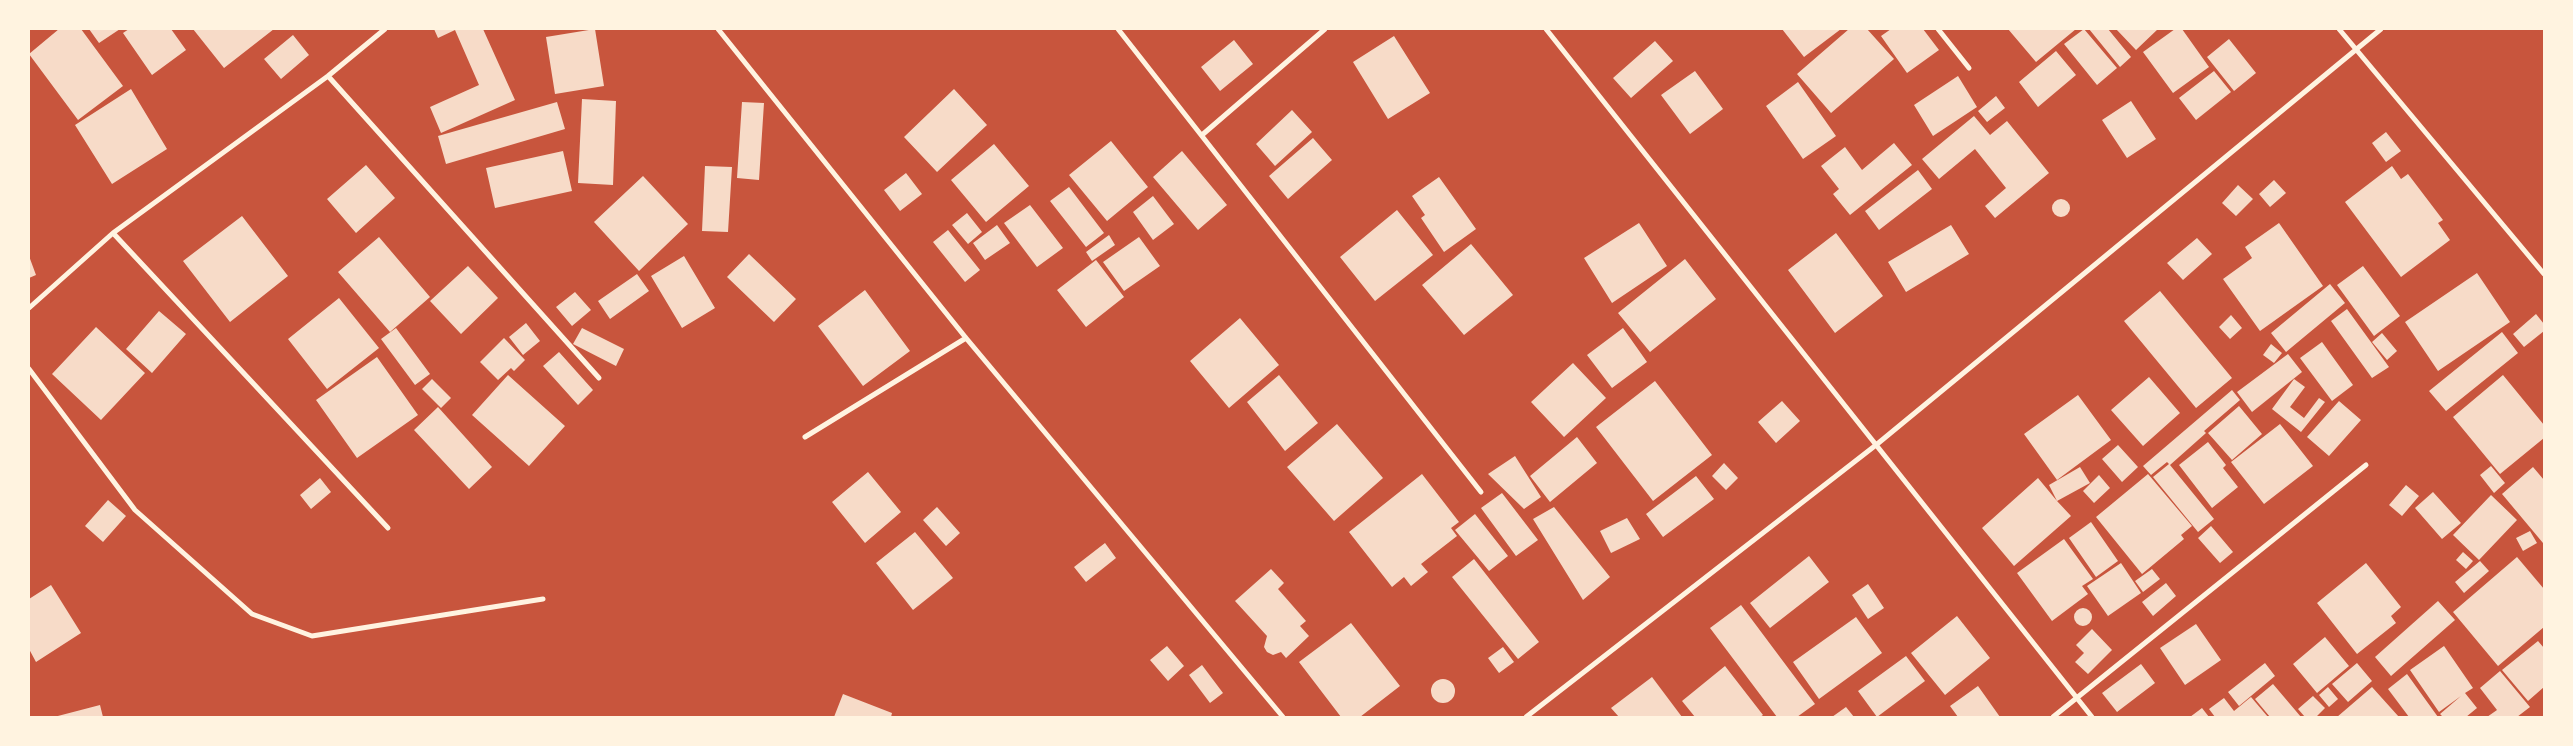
<!DOCTYPE html>
<style>
body{margin:0}
#map{position:relative;width:2573px;height:746px;overflow:hidden;background:#c8553d;font-family:Figtree,sans-serif}
canvas{display:block}
.frame{position:absolute;inset:0;border:30px solid #fff3e0;pointer-events:none}
</style>
<div id="map">
<canvas width="2573" height="746"></canvas>
<div class="frame"></div>
</div>
<script>
const context = document.querySelector('canvas').getContext('2d');
context.lineJoin = 'round';
function paint(path, color) { context.fillStyle = color; context.fill(path, 'evenodd'); }
const shape = rows => new Path2D(rows.map(r => 'M' + r).join(''));
function trace(path, color, width, dash) { context.strokeStyle = color; context.lineWidth = width; context.lineCap = dash ? 'butt' : 'round'; context.setLineDash(dash || []); context.stroke(path); }
paint(shape([
 [59,29,81,29,123,86,78,120,29,54],
 [89,29,120,29,99,43],
 [129,29,171,29,186,50,152,75,123,33],
 [193,29,274,29,224,68],
 [434,29,483,29,515,100,441,133,430,107,479,85,455,30,438,38],
 [595,29,604,86,555,94,546,37],
 [1782,29,1841,29,1804,57],
 [1849,29,1867,29,1894,59,1831,113,1797,74],
 [1891,29,1923,29,1939,50,1907,73,1881,36],
 [2008,29,2076,29,2036,62],
 [2084,29,2117,68,2097,85,2064,44],
 [2089,29,2108,29,2131,57,2120,67],
 [2116,29,2158,29,2136,50],
 [2175,29,2182,29,2209,67,2173,93,2143,52],
 [293,35,309,55,281,79,264,59],
 [1394,36,1430,93,1388,119,1353,62],
 [2229,39,2256,73,2234,91,2207,57],
 [1234,40,1253,64,1220,91,1201,67],
 [1655,41,1673,61,1631,98,1613,78],
 [2056,51,2076,75,2038,107,2019,82],
 [1695,71,1723,109,1690,134,1661,95],
 [2214,71,2231,92,2196,120,2179,98],
 [1958,76,1977,107,1933,136,1914,105],
 [1798,82,1836,136,1803,159,1766,106],
 [131,89,167,149,112,184,75,125],
 [954,89,987,125,937,172,904,137],
 [1996,96,2005,108,1987,122,1978,111],
 [582,99,616,101,613,185,578,183],
 [2131,101,2156,139,2127,158,2102,120],
 [557,102,565,129,446,164,438,136],
 [742,102,764,103,759,180,737,178],
 [1292,110,1312,132,1275,166,1256,144],
 [1974,116,1990,135,2007,121,2049,173,1995,218,1985,206,2006,188,1975,149,1939,179,1922,159],
 [2386,132,2401,151,2386,162,2372,143],
 [1313,138,1332,160,1288,199,1269,176],
 [1111,141,1148,187,1107,221,1069,175],
 [1894,143,1912,165,1850,215,1833,194,1839,189,1821,166,1845,147,1862,170],
 [994,144,1029,186,986,222,951,180],
 [563,151,572,191,495,208,486,168],
 [1182,151,1227,205,1198,230,1153,177],
 [366,165,395,198,356,233,327,199],
 [705,166,732,167,728,232,702,231],
 [2392,166,2401,179,2408,174,2443,220,2438,223,2450,240,2401,277,2345,202],
 [1918,170,1932,189,1879,230,1865,211],
 [906,173,922,194,900,211,884,190],
 [643,176,688,224,639,271,594,222],
 [1439,177,1476,229,1444,252,1421,218,1425,215,1412,196],
 [2274,180,2286,193,2270,207,2259,194],
 [2238,185,2253,199,2236,216,2222,203],
 [1069,187,1104,233,1086,247,1050,201],
 [1153,196,1174,224,1153,240,1133,212],
 '2052 208a9 9 0 1 1 18 0a9 9 0 1 1-18 0Z',
 [1030,205,1063,248,1037,267,1004,223],
 [1397,210,1433,255,1375,301,1340,257],
 [967,213,982,232,968,244,952,225],
 [242,216,288,276,230,322,183,261],
 [1639,223,1667,266,1612,303,1584,258],
 [2279,223,2323,286,2260,331,2223,279,2252,258,2245,247],
 [997,225,1010,243,985,260,973,243],
 [1951,225,1969,254,1906,292,1888,262],
 [948,230,980,270,965,282,933,242],
 [1836,233,1883,296,1835,333,1788,270],
 [1109,235,1115,245,1092,261,1086,252],
 [379,237,430,297,390,332,338,272],
 [1139,237,1160,266,1124,291,1103,262],
 [2197,238,2212,254,2183,280,2167,263],
 [1471,244,1513,295,1464,335,1422,285],
 [749,254,796,299,774,322,727,277],
 [29,256,36,275,29,278],
 [684,256,715,308,682,328,651,276],
 [1685,259,1716,299,1650,352,1618,313],
 [1096,260,1124,297,1086,327,1057,290],
 [468,266,498,298,461,334,430,301],
 [2363,266,2400,316,2374,336,2337,285],
 [2477,273,2510,322,2438,371,2405,322],
 [637,274,649,291,610,319,598,301],
 [2330,284,2345,303,2286,352,2271,333],
 [865,290,910,351,863,386,818,326],
 [2160,291,2232,378,2196,408,2124,321],
 [575,292,591,310,572,326,556,307],
 [339,298,379,348,327,389,288,339],
 [2347,309,2389,367,2372,378,2331,321],
 [159,311,186,334,152,373,126,349],
 [2536,314,2544,324,2544,331,2524,347,2513,334],
 [2231,315,2242,328,2230,339,2219,327],
 [1240,318,1279,365,1229,408,1190,361],
 [526,323,540,341,523,355,509,337],
 [96,327,145,373,101,420,52,374],
 [396,328,430,374,415,385,381,339],
 [582,328,624,349,616,366,573,344],
 [1623,328,1647,362,1612,388,1587,355],
 [2502,332,2518,353,2446,411,2429,391],
 [2382,333,2397,351,2387,360,2372,342],
 [504,338,525,360,514,371,511,368,498,380,480,362],
 [2322,342,2353,385,2332,401,2300,358],
 [2271,344,2282,353,2274,363,2263,355],
 [559,352,593,390,578,405,543,366],
 [2288,354,2302,372,2252,412,2237,392],
 [377,357,418,415,357,458,316,400],
 [1573,363,1606,398,1564,437,1531,402],
 [508,375,565,426,529,466,472,415],
 [1279,375,1318,423,1285,451,1247,402],
 [2503,375,2544,425,2544,438,2500,474,2453,417],
 [2149,377,2180,413,2143,446,2111,410],
 [432,379,451,398,441,408,422,389],
 [2294,379,2305,387,2290,407,2304,418,2319,398,2325,402,2301,432,2272,409],
 [1655,381,1712,455,1653,501,1596,427],
 [2232,390,2240,400,2204,431,2206,433,2170,465,2214,519,2198,532,2153,477,2169,464,2167,462,2151,475,2143,466],
 [2078,395,2111,440,2057,480,2024,434],
 [1782,401,1800,421,1776,443,1758,422],
 [2339,401,2361,420,2329,456,2307,437],
 [2239,406,2262,434,2232,460,2208,433],
 [438,407,492,467,469,489,414,430],
 [1337,424,1383,478,1334,521,1287,467],
 [2280,424,2313,466,2264,504,2231,462],
 [1577,437,1597,463,1550,502,1530,476],
 [2208,442,2226,465,2223,468,2238,487,2212,508,2179,465],
 [2118,445,2138,467,2122,482,2102,459],
 [1515,456,1541,497,1524,509,1488,474],
 [1724,463,1738,478,1726,490,1712,476],
 [2491,466,2505,483,2494,493,2480,475],
 [2080,467,2090,483,2057,501,2071,516,2014,566,1982,528,2038,478,2057,501,2049,485],
 [2533,467,2544,480,2543,543,2502,494],
 [868,472,901,512,865,543,832,502],
 [1422,474,1459,522,1451,528,1457,536,1421,564,1428,572,1411,586,1404,577,1392,587,1349,532],
 [2148,474,2192,526,2181,535,2184,539,2142,574,2096,517],
 [2099,475,2110,488,2094,503,2083,491],
 [1696,476,1714,499,1663,537,1646,514],
 [320,478,331,492,311,509,300,495],
 [2406,485,2419,496,2402,516,2389,505],
 [2433,492,2461,523,2442,539,2415,508],
 [1502,493,1538,540,1516,556,1481,508],
 [2491,495,2517,520,2479,560,2453,535],
 [108,500,126,516,103,542,85,526],
 [937,507,960,533,946,546,923,520],
 [1554,507,1610,577,1583,600,1533,519],
 [1475,514,1508,556,1489,571,1455,530],
 [1627,518,1640,539,1611,553,1600,531],
 [2091,522,2118,561,2096,577,2069,538],
 [2211,526,2233,552,2220,563,2198,538],
 [2530,531,2537,543,2523,551,2516,538],
 [915,532,953,578,913,610,876,563],
 [2064,539,2093,579,2082,586,2088,594,2052,621,2017,573],
 [1105,543,1116,558,1086,582,1074,567],
 [2463,552,2473,561,2466,569,2456,560],
 [1809,556,1829,582,1770,628,1750,603],
 [2517,557,2544,589,2544,627,2498,666,2453,612],
 [1474,559,1539,642,1518,659,1452,577],
 [2480,561,2489,571,2464,593,2455,582],
 [2121,563,2141,593,2108,616,2087,586],
 [2366,563,2401,607,2391,616,2396,623,2357,654,2317,603],
 [1271,569,1284,583,1278,589,1306,621,1300,626,1309,636,1286,658,1281,652,1273,655,1267,652,1264,647,1267,636,1235,601],
 [2152,569,2160,579,2143,592,2135,581],
 [2166,583,2176,596,2153,616,2142,602],
 [1868,584,1884,608,1868,619,1852,595],
 [51,585,81,633,36,662,29,649,29,599],
 [2438,601,2455,620,2391,676,2375,657],
 [1741,605,1815,704,1797,717,1777,717,1710,628],
 '2074 617a9 9 0 1 1 18 0a9 9 0 1 1-18 0Z',
 [1957,616,1990,658,1945,695,1911,653],
 [1856,617,1882,653,1819,699,1793,662],
 [1351,623,1400,686,1360,717,1341,717,1299,662],
 [2196,624,2221,660,2185,685,2160,648],
 [2092,629,2112,650,2088,674,2075,662,2084,653,2076,645],
 [2325,637,2349,666,2317,693,2293,664],
 [2538,641,2544,648,2544,687,2528,701,2502,670],
 [1167,646,1184,666,1168,681,1150,660],
 [2444,646,2473,688,2465,693,2477,708,2466,717,2443,717,2440,714,2461,696,2439,712,2410,670],
 [1503,647,1514,662,1499,673,1488,658],
 [1906,656,1925,681,1877,717,1858,691],
 [2265,663,2275,676,2239,706,2228,692],
 [2357,663,2372,681,2348,702,2332,684],
 [2141,664,2155,683,2117,712,2102,693],
 [1202,665,1223,693,1210,703,1189,675],
 [1725,666,1763,715,1760,717,1695,717,1682,701],
 [2500,671,2530,707,2517,717,2487,717,2497,710,2480,688],
 [2407,674,2438,717,2409,717,2388,689],
 [1652,677,1682,717,1619,717,1611,708],
 '1431 691a12 12 0 1 1 24 0a12 12 0 1 1-24 0Z',
 [2273,684,2301,717,2270,717,2255,699],
 [1978,686,2000,717,1958,717,1950,706],
 [2328,687,2338,699,2329,707,2319,695],
 [2372,687,2399,717,2337,717],
 [843,694,892,713,891,717,834,717],
 [2313,696,2325,708,2316,717,2305,717,2298,709],
 [2251,697,2268,717,2215,717,2209,709,2224,698,2234,711],
 [100,705,103,717,54,717],
 [1846,707,1854,717,1832,717],
 [2202,708,2209,717,2190,717]
]), '#f7dbc8');
trace(shape([
 [718,29,966,338,1283,717],
 [1118,29,1481,492],
 [1546,29,2092,717],
 [1938,29,1969,68],
 [2339,29,2544,274],
 [328,76,599,378],
 [1202,135,1325,29],
 [113,233,388,528],
 [29,308,113,233,328,76,385,29],
 [29,369,135,510,252,614,312,636,543,599],
 [805,437,966,338],
 [1526,717,1876,445,2381,29],
 [2053,717,2366,465]
]), '#fff3e0', 5);
</script>
